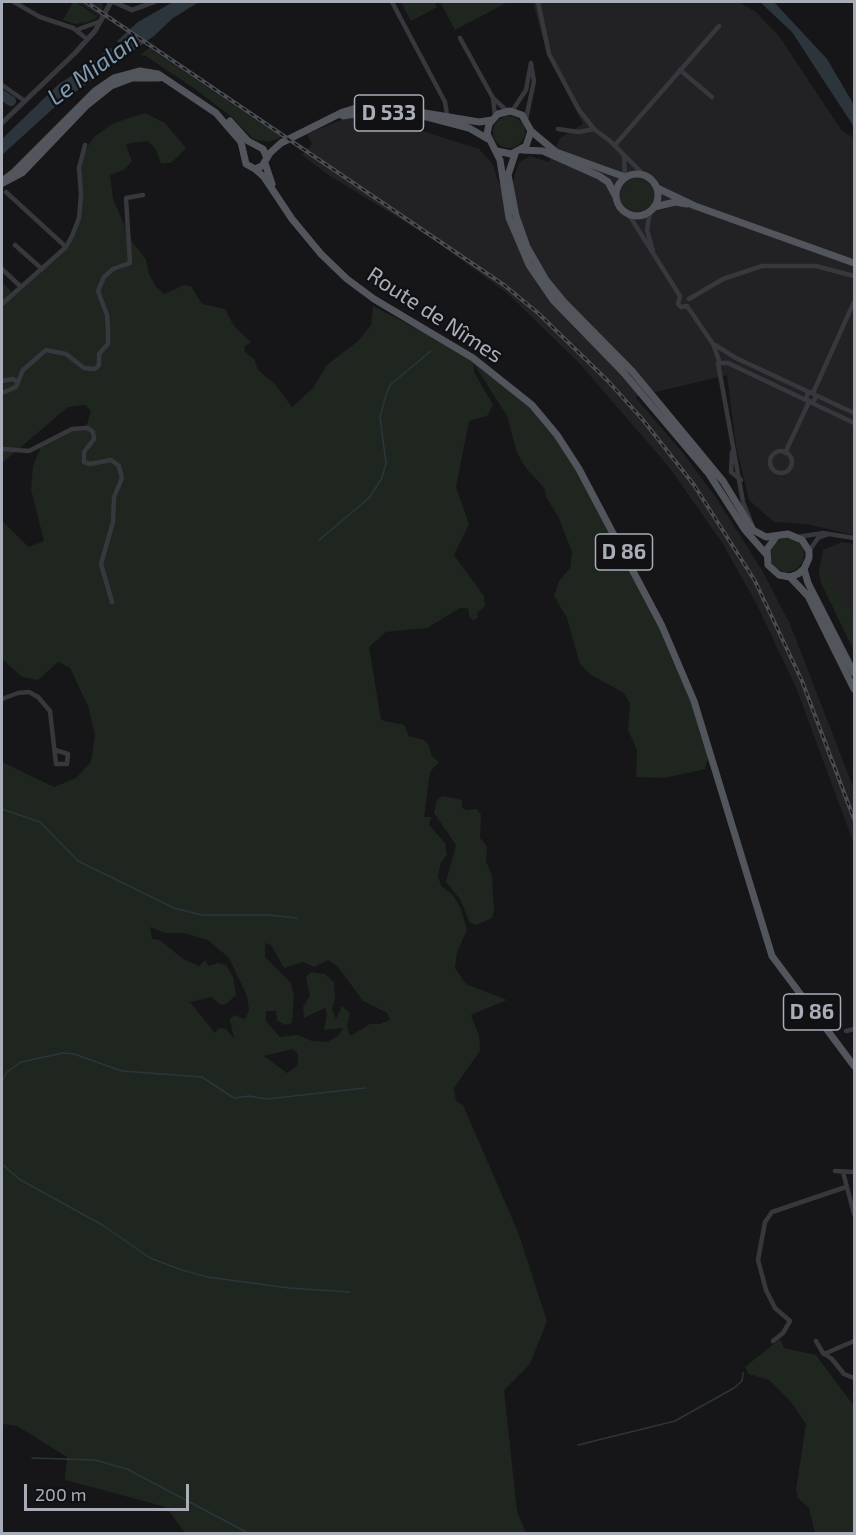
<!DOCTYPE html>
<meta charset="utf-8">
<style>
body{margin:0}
#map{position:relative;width:856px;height:1535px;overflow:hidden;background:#161618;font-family:"Exo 2",sans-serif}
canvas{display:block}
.frame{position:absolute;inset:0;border:3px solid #a8adb8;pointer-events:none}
.scale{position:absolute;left:24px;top:1484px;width:165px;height:27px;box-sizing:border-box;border:3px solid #a8adb8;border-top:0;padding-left:8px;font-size:18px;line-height:21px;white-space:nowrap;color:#a8adb8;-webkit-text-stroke:4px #111113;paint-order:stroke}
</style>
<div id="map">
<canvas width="856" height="1535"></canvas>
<div class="frame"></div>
<div class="scale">200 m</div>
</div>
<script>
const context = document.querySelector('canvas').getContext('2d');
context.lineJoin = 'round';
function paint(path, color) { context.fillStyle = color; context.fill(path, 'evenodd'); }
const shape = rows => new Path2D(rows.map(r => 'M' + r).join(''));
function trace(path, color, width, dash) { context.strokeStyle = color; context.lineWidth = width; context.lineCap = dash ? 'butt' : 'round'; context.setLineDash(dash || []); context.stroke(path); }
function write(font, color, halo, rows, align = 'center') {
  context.font = font + ' "Exo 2",sans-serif'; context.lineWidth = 4.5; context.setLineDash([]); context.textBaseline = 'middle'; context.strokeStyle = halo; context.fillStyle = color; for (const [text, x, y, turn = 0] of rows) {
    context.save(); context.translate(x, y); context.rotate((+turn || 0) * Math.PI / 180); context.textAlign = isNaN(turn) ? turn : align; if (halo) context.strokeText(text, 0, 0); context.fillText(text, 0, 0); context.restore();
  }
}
paint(shape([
 [79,2,99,2,103,4,101,15,100,17],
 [533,2,738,2,755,11,779,36,842,131,854,138,854,535,806,524,774,522,749,500,736,446,727,375,635,397,683,453,717,499,763,572,790,624,854,789,854,844,797,690,758,607,723,544,669,467,580,364,507,293,431,238,330,176,302,155,312,144,307,134,346,118,359,116,394,122,479,149,492,163,499,183,513,181,519,162,530,156,549,162,560,138,583,124,548,57],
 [842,542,854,544,854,651,819,571,823,550]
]), '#222225');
paint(shape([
 [73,2,76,2,98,17,88,22,75,24,63,20],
 [401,2,434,2,437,7,411,21],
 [440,2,508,2,455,30],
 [149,48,238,108,282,137,269,142,253,139,232,117,195,89,146,56,140,55],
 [145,113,165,123,186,148,171,163,161,163,155,148,147,141,131,143,126,145,132,161,124,170,110,175,113,199,122,220,133,243,146,259,149,274,156,287,164,294,184,285,191,286,202,304,225,309,234,326,251,342,244,347,245,352,254,359,258,370,275,384,292,407,313,388,327,365,358,341,371,325,373,306,473,358,532,405,557,435,662,626,710,752,705,769,664,778,636,777,637,750,628,730,630,704,624,693,591,675,580,664,567,618,554,596,559,581,570,568,572,552,559,518,546,497,545,489,526,468,517,453,507,416,474,364,474,372,493,405,487,416,469,421,456,487,469,524,454,555,484,596,485,606,477,613,478,618,473,620,469,616,468,608,460,608,427,628,386,632,369,647,381,720,404,725,409,736,424,740,429,745,431,755,439,762,430,772,424,817,431,817,429,825,445,843,447,855,441,862,438,876,441,886,453,895,461,909,467,930,457,952,455,968,466,984,507,1000,471,1015,479,1036,480,1051,454,1088,456,1101,463,1105,518,1232,547,1321,530,1364,504,1390,517,1511,526,1533,185,1533,166,1507,65,1480,67,1457,17,1426,2,1424,2,762,54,787,76,778,91,762,95,735,88,706,70,668,58,662,38,680,22,677,2,659,2,521,29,547,44,541,31,489,33,466,41,446,87,424,91,411,85,405,68,407,2,463,2,282,11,291,9,294,66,247,79,218,81,194,79,168,82,154,95,136,114,123],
 [150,927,165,933,183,933,208,940,229,958,247,996,249,1010,245,1019,234,1015,230,1019,234,1039,226,1029,219,1028,215,1033,190,1002,211,997,221,1005,226,1004,236,995,233,977,226,965,218,963,209,966,205,960,199,966,183,959,160,940,152,939],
 [265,943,271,945,284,968,303,962,314,967,328,960,337,966,363,1001,387,1013,390,1020,380,1024,370,1024,350,1036,347,1025,350,1013,342,1006,336,1019,332,1009,335,999,334,982,325,974,311,972,306,977,310,996,303,1007,304,1018,325,1008,327,1014,324,1030,343,1028,338,1036,327,1042,312,1041,298,1035,280,1037,266,1021,266,1011,276,1011,277,1020,285,1025,292,1023,294,996,291,983,265,957],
 [293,1049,298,1054,297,1066,287,1073,264,1056],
 '493 132a16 16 0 1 1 32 0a16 16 0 1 1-32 0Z',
 '621 195a16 16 0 1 1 32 0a16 16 0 1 1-32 0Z',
 '770 555a17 17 0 1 1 34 0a17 17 0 1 1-34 0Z',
 [821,564,854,616,854,651,821,583,819,571],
 [442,796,462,800,462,808,467,810,477,809,481,815,480,838,487,846,486,861,492,876,494,911,492,918,477,925,470,923,460,899,446,882,456,845,434,813,437,800],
 [780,1339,784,1348,816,1355,854,1406,854,1533,815,1533,809,1508,798,1498,796,1490,806,1424,791,1402,769,1380,749,1374,745,1367]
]), '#1e261f');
paint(shape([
 [173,2,199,2,173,18,154,36,57,105,2,155,2,139,59,84,96,60,138,22],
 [760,2,774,2,827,59,854,105,854,127,792,32]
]), '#2c353c');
paint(shape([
 [115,40,135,52,127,58,108,47]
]), '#161618');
trace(shape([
 [318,541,369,498,382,478,386,463,380,417,386,395,390,385,431,351],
 [2,809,40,822,78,861,174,908,202,915,268,915,297,918],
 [2,1081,7,1072,21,1062,63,1053,74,1054,122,1071,202,1077,234,1098,249,1096,267,1099,365,1088],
 [2,1164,19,1179,104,1226,150,1258,179,1269,207,1277,289,1288,350,1292],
 [578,1445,675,1421,734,1388,742,1381,743,1373],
 [32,1458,95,1460,127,1469,250,1534]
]), '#2c353c', 1.5);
trace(shape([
 [2,95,11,101]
]), '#2c353c', 10);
trace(shape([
 [14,2,40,17,73,28,87,39],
 [392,2,445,102,447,115],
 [538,2,549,54,579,110,594,129,610,141,643,174],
 [79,29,101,21],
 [460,38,493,98,507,111],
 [680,70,712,97],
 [2,85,25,101],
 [493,98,495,116],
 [512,111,526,90,531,63],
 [526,119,534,81,531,63],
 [558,129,579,132,594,129],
 [615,145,719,26],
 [624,156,625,177],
 [6,192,66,247],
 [650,212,647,230,653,251],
 [629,215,680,296],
 [15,245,42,269],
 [2,269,20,286],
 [680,296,678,304,681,307,687,306],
 [689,299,723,279,762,266,816,266,854,276],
 [2,304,66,247,72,236,79,218,81,194,79,168,85,145],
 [687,306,713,344,720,363,728,363,854,423],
 [715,345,736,358,854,413],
 [718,363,743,502,753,527],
 [2,381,13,379,16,381],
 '806.5 397a4.5 4.5 0 1 1 9 0a4.5 4.5 0 1 1-9 0Z',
 [2,393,16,387,23,370,46,350,66,354,84,368,95,369,99,365,99,354,108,344,108,329,107,315,98,291,104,277,113,269,130,263,126,198,143,195],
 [813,393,854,302],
 [2,449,29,451,72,429,88,428,93,432,94,439,84,452,84,462,90,464,111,460,119,466,122,478,114,497,113,522,101,564,112,602],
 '770 462a11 11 0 1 1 22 0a11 11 0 1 1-22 0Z',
 [732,452,731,472,741,480],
 [785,453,809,402],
 [798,537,823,533,854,538],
 [809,551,818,538,829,534],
 [2,699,18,693,29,692,38,697,50,711,56,764,67,764,68,754,55,750],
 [846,1031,854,1029],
 [835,1171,854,1172],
 [843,1172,854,1214],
 [773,1341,783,1333,790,1321,775,1308,766,1290,758,1260,765,1222,772,1212,846,1187],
 [816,1341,823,1353,832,1359,844,1374,854,1378],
 [824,1354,854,1341]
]), '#37383d', 4.5);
trace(shape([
 [114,2,132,10,154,2],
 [2,123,75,53,95,31,111,2]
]), '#37383d', 5);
trace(shape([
 [343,116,373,111,427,117,469,128,488,139],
 [230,121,248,141,263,149,267,158],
 [531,131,556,152,625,177],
 [522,150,543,151,599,176,608,182,615,195],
 [497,151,511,154,526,146,531,131,522,115,510,111,498,114,489,124,487,134,500,160,509,218,529,265,553,300,623,372,709,474,745,530,766,554],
 [515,154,508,175,516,216,527,247,546,280,564,302,632,371,695,447,723,481,753,530,766,537,788,534,802,540,809,551,809,558,804,569,798,574,790,577,779,575,768,565,767,549,776,537],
 [265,163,272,184],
 [255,169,264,177,292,219,321,254,347,279,374,299,473,358,532,405,557,435,579,469,662,626,694,701,772,956,854,1066],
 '616 195a21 21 0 1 1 42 0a21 21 0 1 1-42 0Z',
 [2,181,14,172,95,91,114,78,140,71,158,74,216,113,241,142,246,164,255,169,262,166,270,153,281,143,343,112,359,107,389,107,479,122,492,120],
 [3,183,22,173,86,106,111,86,132,78,159,78],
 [657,188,695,206,854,263],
 [654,207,675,202,687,204],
 [804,569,808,583,854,673],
 [790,577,808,596,854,689]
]), '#53555c', 7);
const rail = shape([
 [86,2,504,285,538,313,608,381,643,420,694,485,755,581,802,681,854,819]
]);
trace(rail, '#4a4c52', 4);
trace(rail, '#111113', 1.5, [4.5]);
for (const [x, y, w] of [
 [389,113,69],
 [624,552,57],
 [812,1012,57]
]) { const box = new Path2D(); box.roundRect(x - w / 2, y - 18, w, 36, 4.5); context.fillStyle = '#111113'; context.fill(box); trace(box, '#a8adb8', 1.5); }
write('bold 21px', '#a8adb8', null, [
 ["D 533",389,113],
 ["D 86",624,552],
 ["D 86",812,1012]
]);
write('22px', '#a8adb8', '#111113', [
 ["Route de Nîmes",435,315,33]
]);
write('italic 24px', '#7f9bb3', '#111113', [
 ["Le Mialan",93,69,-36]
]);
</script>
